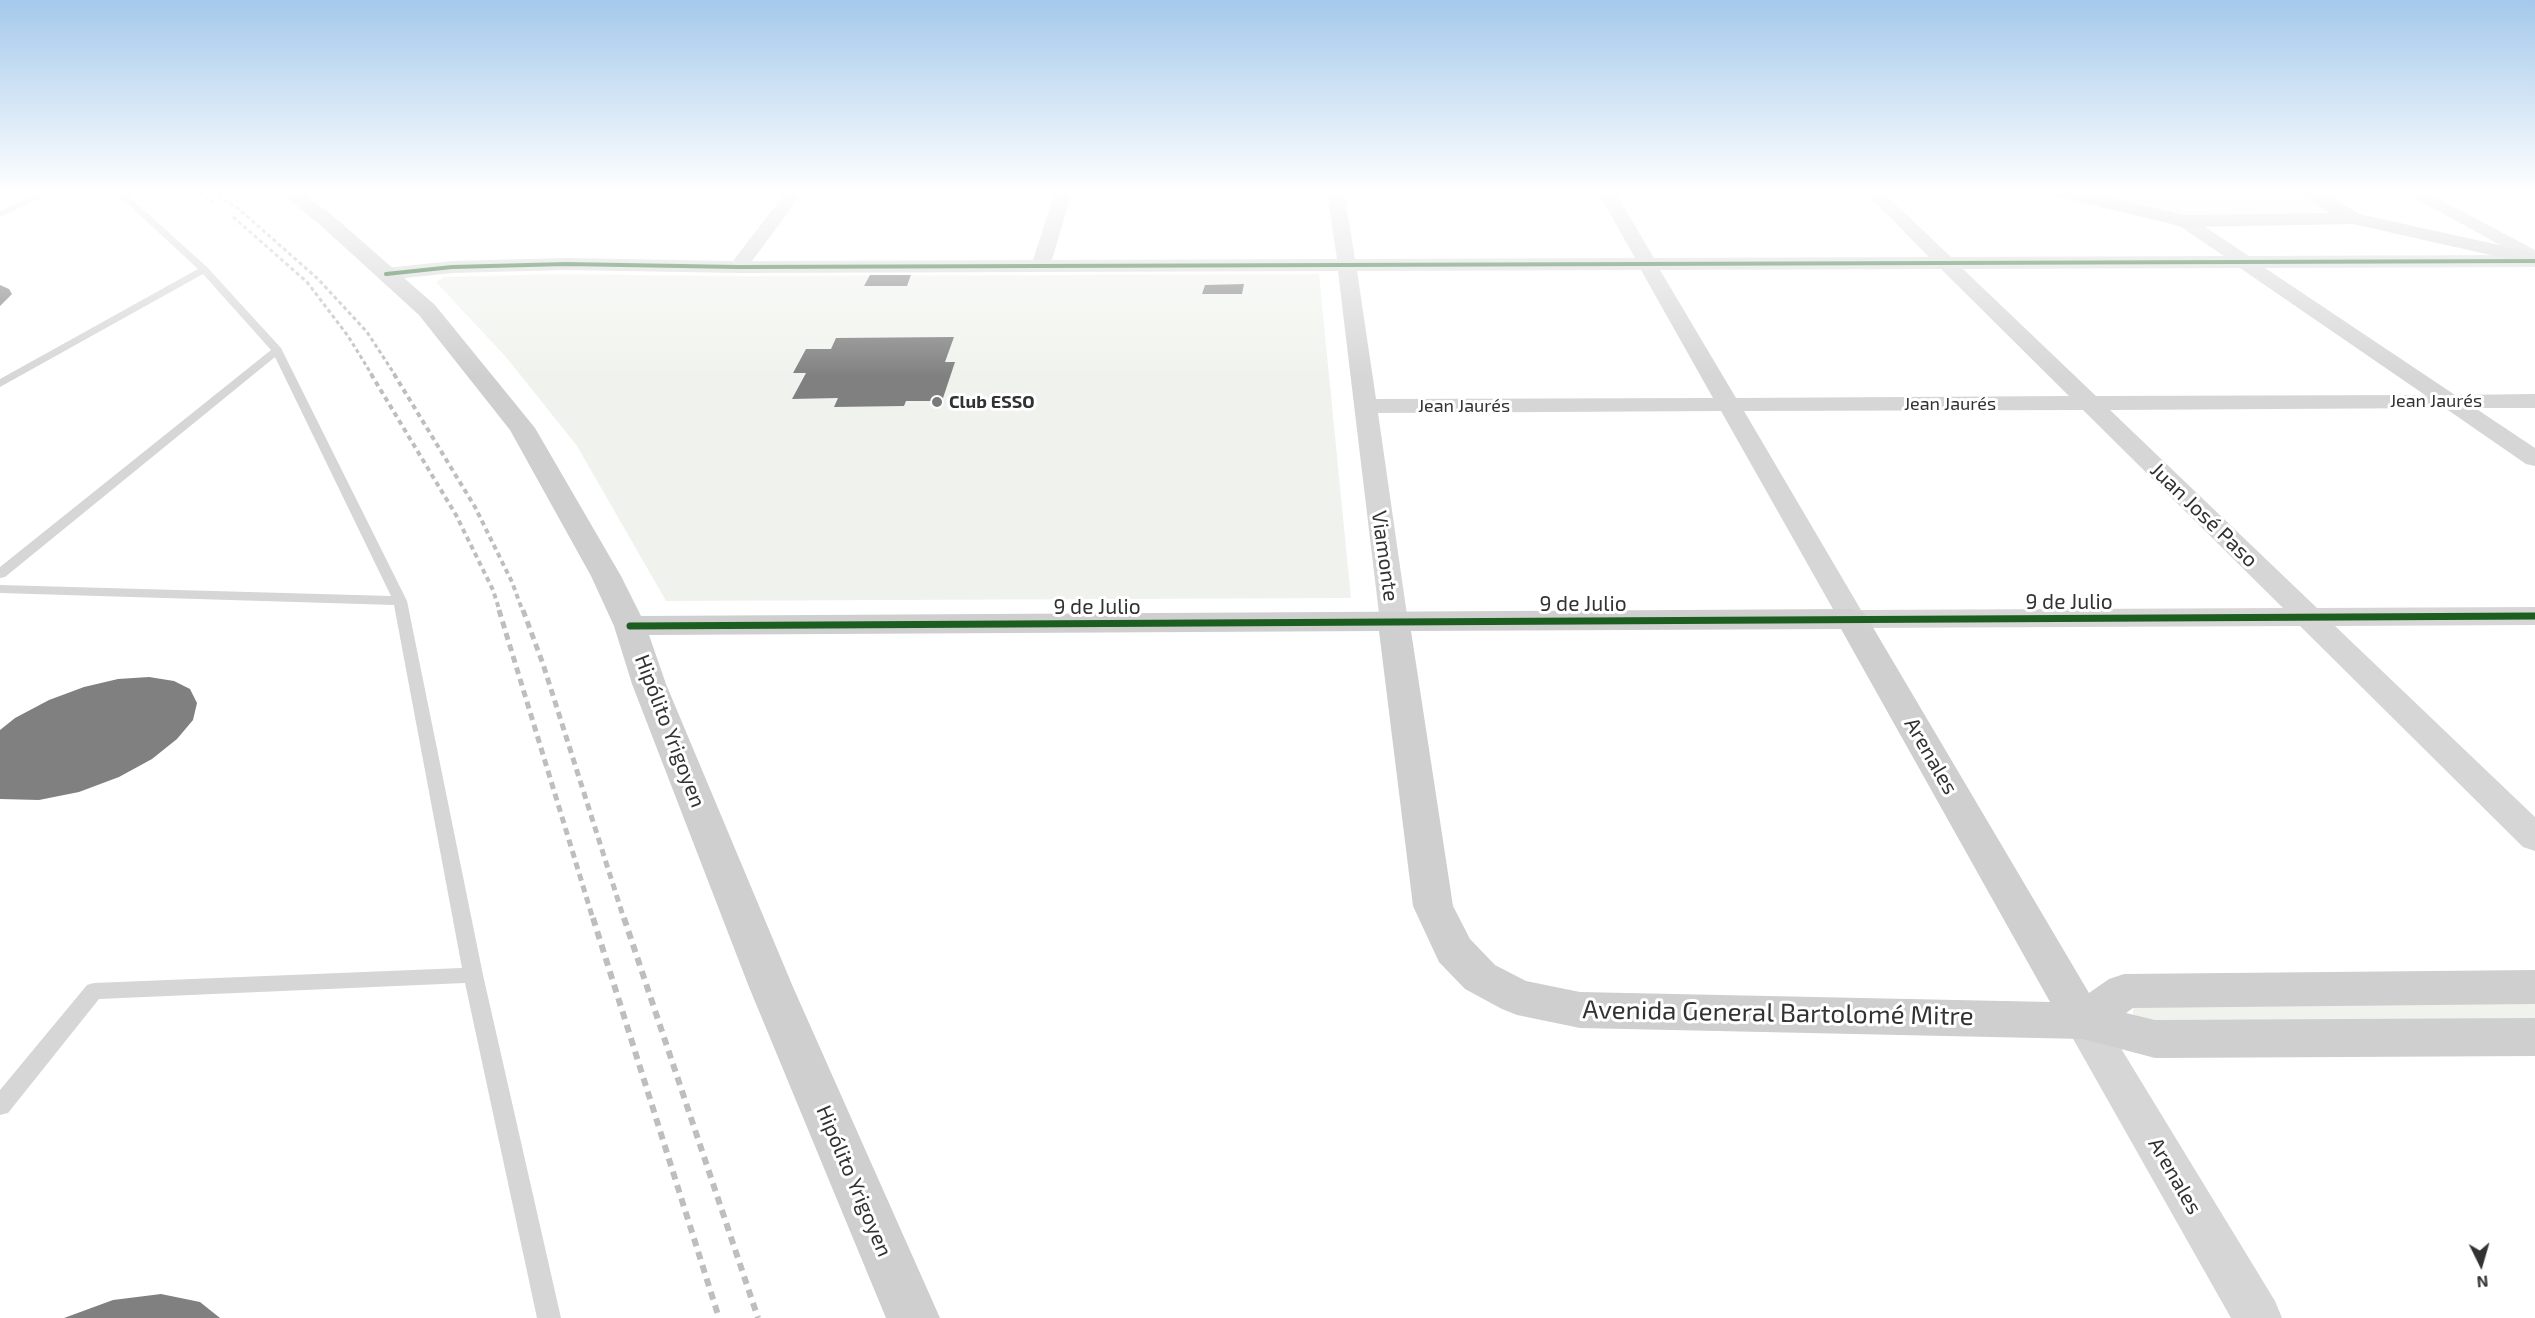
<!DOCTYPE html>
<meta charset="utf-8">
<style>
body{margin:0}
#map{position:relative;width:2535px;height:1318px;overflow:hidden;background:#fff;font-family:"Exo 2",sans-serif}
canvas{display:block}
.north{position:absolute;left:2451px;top:1234px;width:60px;height:60px;-webkit-text-stroke:4px #fff;paint-order:stroke;rotate:175deg;font-size:16px;font-weight:700;line-height:24px;text-align:center;color:#323232}
.north::after{content:'';display:block;margin:auto;width:21px;height:27px;background:#323232;clip-path:polygon(50% 0,100% 100%,50% 72%,0 100%)}
</style>
<div id="map">
<canvas width="2535" height="1318"></canvas>
<div class="north">N</div>
</div>
<script>
const context = document.querySelector('canvas').getContext('2d');
context.lineJoin = 'round';
function paint(path, color) { context.fillStyle = color; context.fill(path, 'evenodd'); }
const shape = rows => new Path2D(rows.map(r => 'M' + r).join(''));
function trace(path, color, width, dash) { context.strokeStyle = color; context.lineWidth = width; context.lineCap = dash ? 'butt' : 'round'; context.setLineDash(dash || []); context.stroke(path); }
function write(font, color, halo, rows, align = 'center') {
  context.font = font + ' "Exo 2",sans-serif'; context.lineWidth = 6; context.setLineDash([]); context.textBaseline = 'middle'; context.strokeStyle = halo; context.fillStyle = color; for (const [text, x, y, turn = 0] of rows) {
    context.save(); context.translate(x, y); context.rotate((+turn || 0) * Math.PI / 180); context.textAlign = isNaN(turn) ? turn : align; if (halo) context.strokeText(text, 0, 0); context.fillText(text, 0, 0); context.restore();
  }
}
paint(shape([
 [2074,192,2297,192,2331,213,2173,215],
 [551,274,740,276,1319,274,1351,598,666,601,577,446,506,357,436,282,444,277],
 [2535,1003,2535,1020,2141,1020,2133,1014,2133,1008,2139,1006]
]), '#f0f3ed');
paint(shape([
 [870,275,911,275,907,286,864,286],
 [1244,284,1242,294,1202,294,1205,285],
 [0,285,9,289,12,294,0,306],
 [954,337,945,362,955,362,942,401,906,401,904,406,834,407,838,398,792,399,806,373,793,373,806,349,831,349,836,338],
 [149,677,174,681,190,689,197,703,193,720,177,739,152,759,119,777,79,792,39,800,0,799,0,730,15,718,49,700,84,687,118,679],
 [161,1294,200,1302,220,1318,64,1318,113,1300]
]), '#808080');
trace(shape([
 [2237,192,2257,197]
]), '#d4d4d4', 2, [2, 2]);
paint(shape([
 [41,192,53,192,0,217,0,211,41,192],
 [115,192,124,192,207,267,281,348,407,601,483,975,561,1318,537,1318,465,983,99,999,8,1113,0,1115,0,1090,87,985,94,983,462,968,394,605,0,593,0,585,391,596,275,357,5,577,0,578,0,567,271,350,203,274,0,387,0,379,198,269,115,192]
]), '#d6d6d6');
paint(shape([
 [786,192,803,192,752,261,1033,260,1055,192,1072,192,1052,260,1337,259,1327,192,1344,192,1355,259,1635,258,1598,192,1615,192,1654,258,1929,257,1865,192,1883,192,1951,257,2224,256,2178,225,2175,221,2178,217,2184,216,2190,217,2249,256,2518,255,2404,192,2426,192,2535,250,2535,267,2265,268,2455,395,2535,394,2535,408,2475,408,2535,448,2535,466,2526,464,2445,408,2110,410,2317,608,2535,607,2535,625,2335,626,2535,817,2535,851,2523,847,2300,626,1852,628,1842,625,1721,411,1378,413,1408,622,1404,628,1394,631,1384,628,1380,622,1338,271,738,273,566,270,452,273,386,280,379,278,376,274,379,270,386,268,452,261,566,258,733,261,786,192],
 [2240,268,2425,395,2096,396,1963,269,2240,268],
 [1941,269,2069,396,1736,398,1660,270,1941,269],
 [1641,270,1713,398,1376,399,1357,271,1641,270],
 [2083,410,2283,608,1861,610,1744,411,2083,410],
 [2083,1004,2097,1009,2275,1301,2282,1318,2231,1318,2063,1021,2069,1009,2083,1004]
]), '#d6d6d6');
paint(shape([
 [279,192,301,192,332,215,435,305,535,428,621,576,641,616,1852,609,1863,612,1868,619,2089,993,2109,979,2124,974,2535,970,2535,1004,2133,1008,2126,1013,2155,1020,2535,1018,2535,1056,2155,1058,2083,1039,1580,1028,1517,1015,1502,1009,1465,989,1439,962,1413,906,1379,631,649,635,666,684,793,987,940,1318,886,1318,749,987,632,684,614,626,591,576,510,430,419,315,318,223,279,192],
 [1841,629,2050,1002,1580,992,1526,981,1495,965,1470,939,1453,906,1411,631,1841,629],
 [2054,192,2088,192,2184,215,2330,213,2300,192,2323,192,2359,214,2535,253,2535,265,2353,224,2184,227,2056,196,2054,192]
]), '#cfcfcf');
trace(shape([
 [199,192,217,204],
 [212,192,240,210,318,279,367,332,395,375],
 [233,217,307,282,348,336,372,375]
]), '#bebebe', 3, [4, 3]);
trace(shape([
 [371,374,456,515,493,590,500,612],
 [394,374,475,507,512,582,523,612]
]), '#bebebe', 4, [5, 4]);
trace(shape([
 [499,610,593,919],
 [523,610,543,664,624,919]
]), '#bebebe', 5, [7, 5]);
trace(shape([
 [593,918,719,1318],
 [624,918,758,1318]
]), '#bebebe', 6, [8, 6]);
trace(shape([
 [386,274,452,267,566,264,738,267,2535,261]
]), '#1b5e20', 4);
trace(shape([
 [630,626,2535,616]
]), '#1b5e20', 7);
const sky = context.createLinearGradient(0, 0, 0, 377);
sky.addColorStop(0, '#a4c9eb');
sky.addColorStop(0.51, '#fff');
sky.addColorStop(1, '#ffffff00');
context.fillStyle = sky;
context.fillRect(0, 0, 2535, 377);
for (const [x, y, r, color] of [
 [937,402,6,"#7a7a7a"]
]) { const dot = new Path2D(); dot.arc(x, y, r, 0, 2 * Math.PI); context.fillStyle = color; context.fill(dot); trace(dot, '#fff', 2); }
write('18px', '#323232', '#fff', [
 ["Jean Jaurés",2436,401],
 ["Jean Jaurés",1950,404],
 ["Jean Jaurés",1464,406]
]);
write('bold 18px', '#323232', '#fff', [
 ["Club ESSO",949,402]
], 'left');
write('21px', '#323232', '#fff', [
 ["Juan José Paso",2204,515,44],
 ["Viamonte",1385,556,82],
 ["9 de Julio",2069,602],
 ["9 de Julio",1583,604],
 ["9 de Julio",1097,607],
 ["Hipólito Yrigoyen",670,731,69],
 ["Arenales",1931,756,60],
 ["Arenales",2175,1176,60],
 ["Hipólito Yrigoyen",854,1181,67]
]);
write('26px', '#323232', '#fff', [
 ["Avenida General Bartolomé Mitre",1778,1013,1]
]);
</script>
